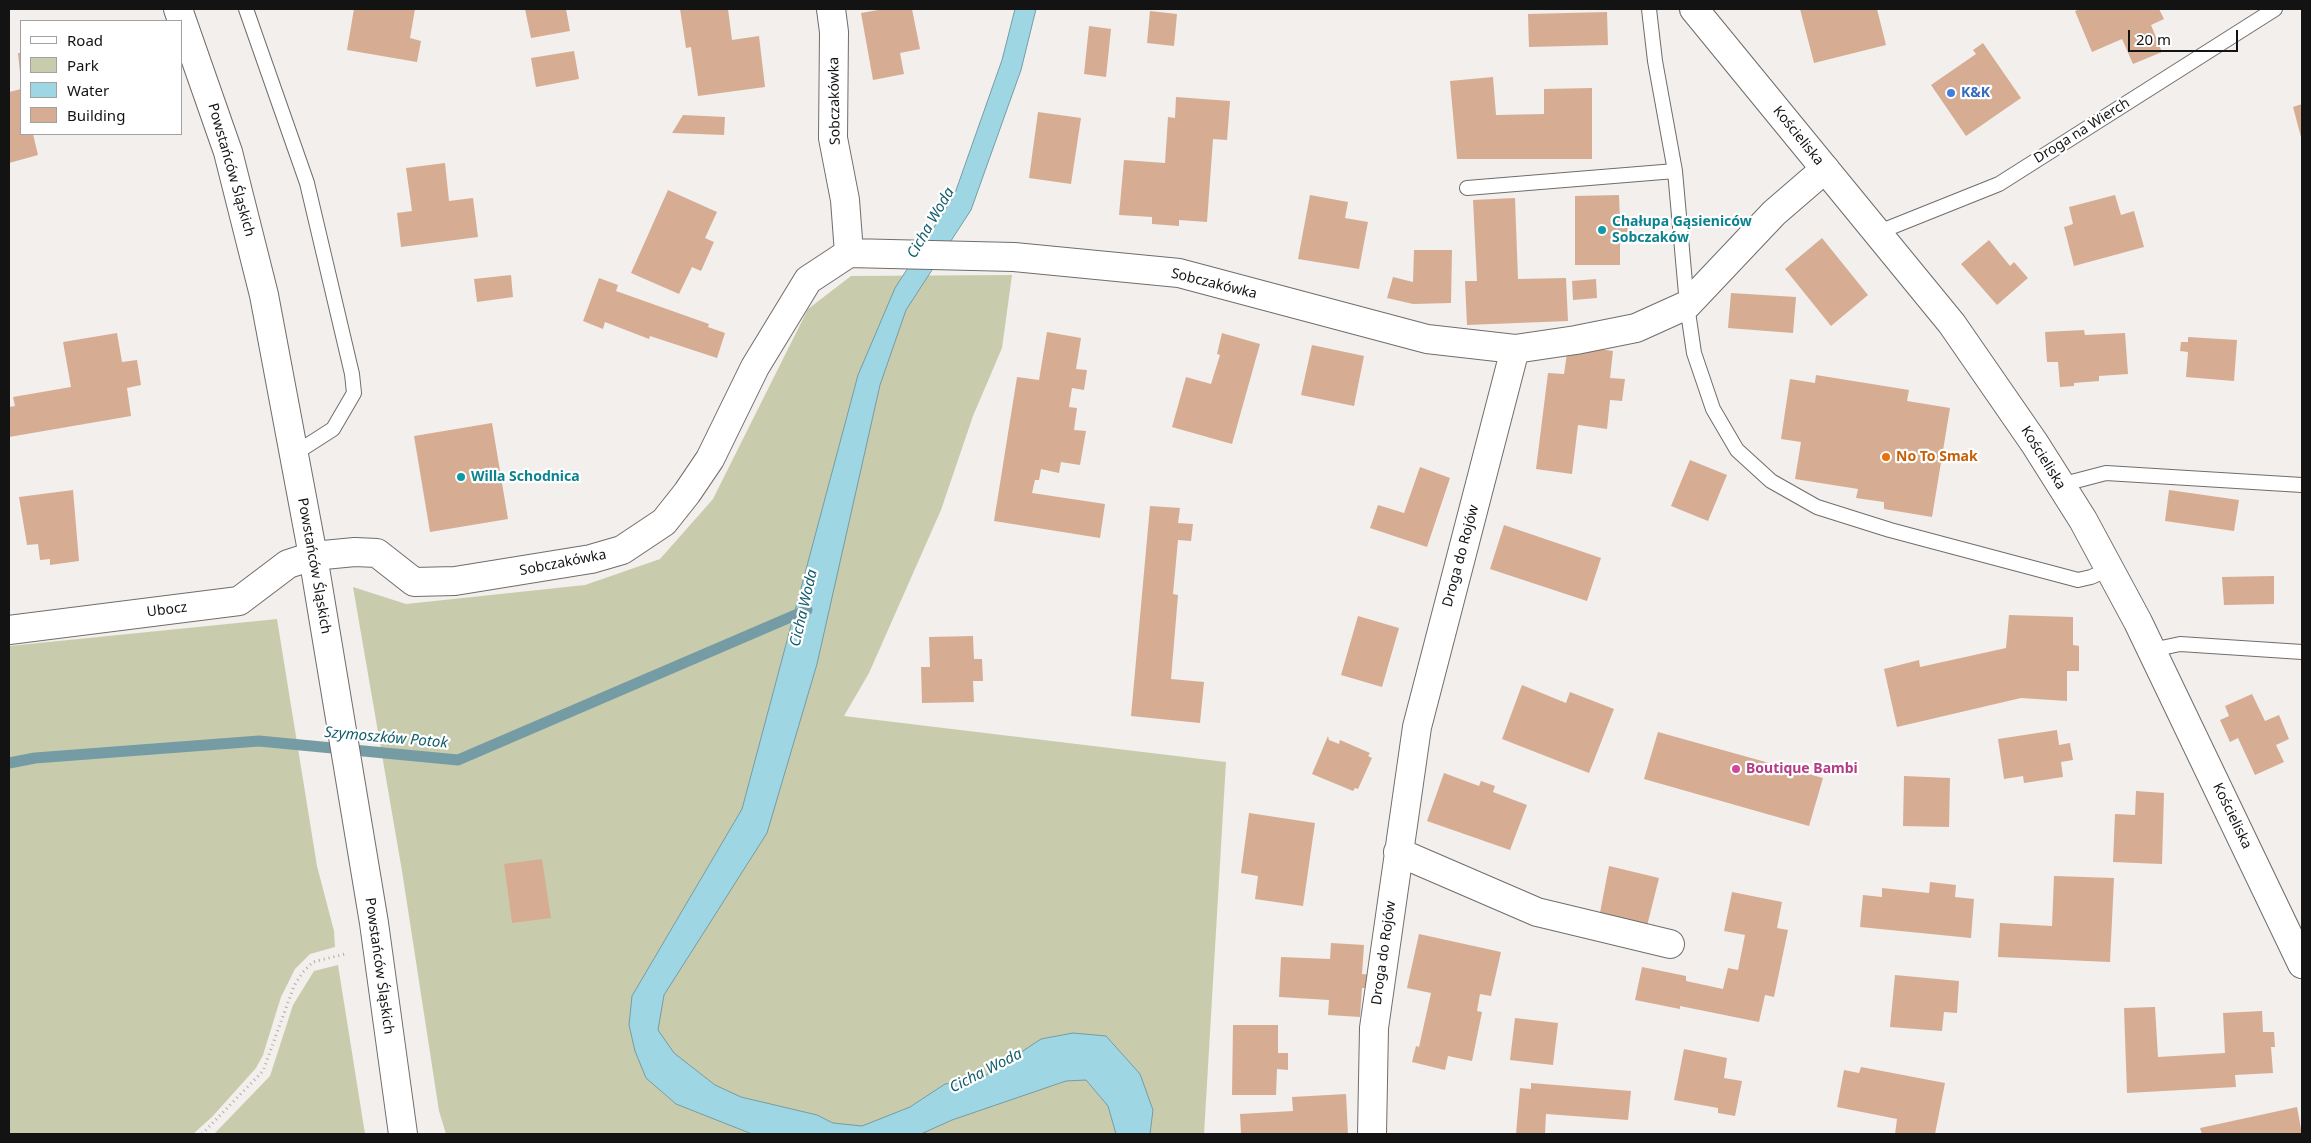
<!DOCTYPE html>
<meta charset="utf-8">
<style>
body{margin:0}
#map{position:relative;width:2311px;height:1143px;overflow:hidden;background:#f2efed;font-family:"Noto Sans",sans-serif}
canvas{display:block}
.frame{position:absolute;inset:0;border:10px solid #141313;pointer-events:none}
.legend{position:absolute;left:20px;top:20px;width:162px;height:115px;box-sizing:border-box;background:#fff;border:1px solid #a1a1a1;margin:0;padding:6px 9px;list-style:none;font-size:15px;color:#141313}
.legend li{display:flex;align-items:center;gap:10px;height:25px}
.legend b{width:25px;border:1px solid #a1a1a1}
.scale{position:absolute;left:2128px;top:30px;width:110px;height:22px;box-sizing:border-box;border:2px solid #141313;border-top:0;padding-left:6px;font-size:15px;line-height:18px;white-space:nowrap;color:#141313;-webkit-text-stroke:4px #fff;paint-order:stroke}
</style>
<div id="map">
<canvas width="2311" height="1143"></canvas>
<div class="frame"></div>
<ul class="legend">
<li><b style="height:6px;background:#fff"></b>Road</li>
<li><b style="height:14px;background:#c9ccac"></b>Park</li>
<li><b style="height:14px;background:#9ed7e3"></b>Water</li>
<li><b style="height:14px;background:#d6ad93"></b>Building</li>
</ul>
<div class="scale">20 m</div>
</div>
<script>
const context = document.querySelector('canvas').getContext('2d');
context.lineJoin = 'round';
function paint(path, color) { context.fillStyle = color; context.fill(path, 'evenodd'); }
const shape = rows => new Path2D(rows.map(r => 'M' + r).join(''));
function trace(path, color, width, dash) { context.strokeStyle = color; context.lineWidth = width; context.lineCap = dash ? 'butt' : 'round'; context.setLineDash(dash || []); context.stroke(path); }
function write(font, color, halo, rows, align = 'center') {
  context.font = font + ' "Noto Sans",sans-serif'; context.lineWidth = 4.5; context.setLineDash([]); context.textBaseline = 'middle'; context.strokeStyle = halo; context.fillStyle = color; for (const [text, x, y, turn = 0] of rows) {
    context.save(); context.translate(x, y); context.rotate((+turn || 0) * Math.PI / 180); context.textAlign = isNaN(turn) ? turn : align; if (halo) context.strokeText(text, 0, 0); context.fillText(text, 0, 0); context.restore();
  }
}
paint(shape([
 [1012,275,1002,348,973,416,941,510,869,673,844,716,1226,762,1204,1134,446,1134,439,1111,402,871,353,587,406,604,585,585,660,559,713,499,808,309,851,276],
 [277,619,317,866,334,931,335,947,310,954,295,969,281,997,263,1055,256,1068,212,1117,193,1134,9,1134,9,646],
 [338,965,365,1134,214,1134,270,1076,293,1005,314,971]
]), '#c9ccac');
const water = shape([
 [1015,9,1036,9,1021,70,971,210,906,310,880,385,817,664,767,833,664,995,658,1030,674,1053,715,1085,741,1097,817,1115,833,1123,862,1126,910,1107,945,1084,979,1080,1041,1039,1073,1033,1106,1036,1140,1074,1153,1110,1150,1134,1116,1134,1108,1106,1086,1080,1066,1081,952,1120,921,1134,752,1134,676,1104,646,1078,635,1051,629,1025,632,996,742,809,858,375,895,288,954,196,1002,60,1015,9]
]);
paint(water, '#9ed7e3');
trace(water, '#759ca5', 1);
trace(shape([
 [9,763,35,758,259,741,458,760,807,610]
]), '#759ca5', 11);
paint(shape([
 [354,9,415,9,410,38,421,41,417,62,347,50],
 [525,9,566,9,570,31,531,38],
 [680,9,728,9,732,40,759,36,765,87,698,96,691,47,686,48],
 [884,9,912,9,920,49,900,53,904,74,873,80,861,13],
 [1800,9,1877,9,1886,45,1814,63],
 [2081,9,2159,9,2164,19,2151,25,2162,52,2133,64,2122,39,2092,52,2075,11],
 [1150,11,1177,14,1174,46,1147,43],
 [1607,12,1608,45,1529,47,1528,14],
 [1089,26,1111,29,1106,77,1084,74],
 [1983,43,2021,98,1966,136,1931,85,1976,54,1973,50],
 [574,51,579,79,536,87,531,58],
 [18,53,21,53,21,73,20,73],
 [1493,77,1496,115,1544,114,1544,89,1592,88,1592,159,1457,159,1450,81],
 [21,89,21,134,33,134,38,155,9,163,9,92],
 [1176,97,1230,101,1227,140,1213,139,1207,222,1179,220,1179,226,1152,224,1152,217,1119,215,1124,160,1165,163,1168,117,1175,118],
 [2302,104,2302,141,2293,107],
 [1038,112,1081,118,1071,184,1029,178],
 [683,115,725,117,724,135,672,133],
 [445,163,449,201,473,198,478,237,401,247,397,213,412,211,406,168],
 [668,190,717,212,705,238,714,242,701,271,692,267,679,294,631,273],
 [1310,195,1348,202,1345,218,1368,222,1359,269,1298,259],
 [1619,195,1620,222,1628,222,1628,238,1620,237,1620,265,1575,265,1575,196],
 [2115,195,2121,215,2134,211,2144,247,2074,266,2064,227,2073,224,2069,207],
 [1515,198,1518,279,1566,278,1568,321,1467,325,1465,281,1477,281,1473,200],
 [1822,238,1868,295,1831,326,1785,269],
 [1989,240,2010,266,2014,262,2028,278,1997,305,1961,264],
 [1414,250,1452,250,1451,303,1413,304,1387,298,1393,277,1413,282],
 [511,275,513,297,477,302,474,279],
 [599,278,618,285,616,291,709,324,708,327,725,333,717,358,650,336,649,339,605,322,603,329,583,321],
 [1596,279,1597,298,1573,300,1572,281],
 [1731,293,1796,297,1793,333,1728,328],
 [2084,330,2085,335,2125,333,2128,374,2099,376,2099,381,2074,383,2074,386,2060,387,2058,362,2047,362,2045,332],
 [1047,332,1081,338,1076,369,1087,370,1084,390,1072,388,1069,407,1077,408,1074,430,1086,431,1080,465,1061,462,1059,473,1041,469,1039,480,1035,480,1032,493,1105,504,1100,538,994,521,1017,377,1039,380],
 [117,333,122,362,137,360,141,385,127,388,131,416,9,437,9,407,15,406,13,397,71,387,63,342],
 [1222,333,1260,344,1232,444,1172,427,1186,377,1211,384,1220,355,1217,354],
 [2188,337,2237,340,2234,381,2186,377,2188,352,2180,351,2181,342,2188,342],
 [1312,345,1364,356,1354,406,1301,395],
 [1579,346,1613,351,1610,378,1625,379,1622,401,1610,400,1607,429,1578,425,1572,474,1536,469,1548,373,1564,374,1567,353,1578,354],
 [1816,375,1909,390,1907,401,1950,408,1932,517,1884,509,1884,502,1856,498,1858,489,1795,479,1801,442,1781,439,1790,379,1815,383],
 [492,423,508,519,430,532,414,436],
 [1690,460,1727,475,1708,521,1671,506],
 [1420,467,1450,478,1427,547,1370,528,1378,505,1404,513],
 [73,490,79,561,50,565,50,559,40,560,38,544,27,545,19,497],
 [2169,490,2239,500,2234,531,2165,521],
 [1150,506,1180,508,1178,523,1193,524,1191,541,1178,540,1173,594,1178,595,1171,679,1204,682,1200,723,1131,716],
 [1504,525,1601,558,1587,601,1490,569],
 [2274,576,2274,604,2224,605,2222,577],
 [2009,615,2073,617,2073,645,2079,646,2079,671,2067,671,2067,701,2021,698,1897,727,1884,669,1919,660,1920,667,2006,648],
 [1358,616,1399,628,1382,687,1341,675],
 [973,636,974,659,982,659,983,681,973,681,974,702,922,703,921,667,930,667,929,637],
 [1522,685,1566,703,1570,692,1614,709,1589,773,1502,739],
 [2252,694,2265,721,2279,715,2289,739,2276,745,2284,762,2255,775,2238,738,2230,742,2220,720,2229,716,2225,706],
 [2057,730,2059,745,2070,743,2073,760,2061,762,2063,777,2024,783,2023,776,2004,779,1998,739],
 [1658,732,1823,778,1809,826,1644,779],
 [1328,736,1329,740,1339,744,1340,740,1370,753,1368,756,1372,758,1358,789,1355,788,1353,791,1312,774],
 [1444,773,1479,786,1481,781,1495,786,1493,792,1527,805,1510,850,1427,821],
 [1904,776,1950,778,1949,827,1903,826],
 [2136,791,2164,793,2162,864,2113,862,2115,814,2135,815],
 [1249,813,1315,823,1303,906,1255,899,1258,876,1241,873],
 [542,859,551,918,512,923,504,864],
 [1609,866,1659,878,1646,930,1599,918],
 [2054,876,2114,878,2110,962,1998,957,2000,923,2052,926],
 [1930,882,1956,885,1955,897,1974,899,1971,938,1860,927,1863,895,1882,897,1882,888,1929,893],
 [1732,892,1782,902,1777,928,1788,930,1774,997,1765,995,1759,1022,1680,1006,1680,1009,1635,1000,1642,967,1686,976,1686,981,1723,989,1728,968,1738,970,1745,935,1724,931],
 [1419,934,1501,952,1491,996,1480,994,1477,1011,1482,1012,1472,1061,1448,1056,1445,1070,1412,1062,1416,1046,1419,1047,1431,993,1407,988],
 [1331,943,1364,945,1362,974,1373,975,1372,988,1362,988,1360,1017,1328,1015,1329,1000,1279,997,1281,957,1330,959],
 [1895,975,1959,981,1957,1013,1944,1012,1942,1031,1890,1027],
 [2155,1007,2158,1057,2225,1053,2223,1013,2262,1011,2263,1032,2274,1032,2275,1047,2271,1047,2273,1073,2235,1075,2236,1087,2127,1093,2124,1008],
 [1515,1018,1558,1023,1553,1065,1510,1060],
 [1233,1025,1278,1025,1278,1053,1288,1053,1288,1070,1277,1069,1276,1095,1232,1095],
 [1684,1049,1727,1058,1724,1078,1742,1081,1735,1116,1718,1113,1718,1108,1674,1100],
 [1861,1067,1945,1083,1935,1134,1895,1134,1897,1119,1837,1107,1844,1070,1859,1073],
 [1531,1083,1631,1091,1628,1120,1546,1114,1545,1134,1516,1134,1520,1088,1531,1089],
 [1346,1094,1348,1134,1241,1134,1240,1114,1293,1111,1292,1097],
 [2297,1107,2302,1134,2202,1134,2200,1128]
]), '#d6ad93');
const lane = shape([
 [246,9,307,183,352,374,354,393,333,429,294,454],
 [1649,9,1655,61,1675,171,1687,305,1694,353,1713,409,1737,450,1771,481,1817,507,1890,530,2078,580,2091,577,2110,569],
 [1467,188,1675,171],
 [1879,232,1999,184,2275,9],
 [2060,485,2106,473,2302,485],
 [2152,650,2180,644,2302,652]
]);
const street = shape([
 [831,9,834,32,833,138,845,200,849,253],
 [9,630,239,601,288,564,313,556,355,552,377,553,414,582,455,581,591,559,622,550,664,522,687,493,710,459,755,367,808,280,849,253,1014,257,1179,273,1427,339,1515,349,1576,340,1636,328,1687,305,1774,213,1825,169],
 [1398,852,1537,912,1670,944],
 [1372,1134,1374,1028,1417,727,1515,349]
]);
const secondary = shape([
 [178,9,228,152,264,295,313,556,374,923,403,1134],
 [1694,9,1952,324,2035,444,2083,520,2138,622,2302,964]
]);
trace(lane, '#706d6b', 16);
trace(street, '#706d6b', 30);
trace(secondary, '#706d6b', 30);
trace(shape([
 [202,1134,263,1071,294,986,303,972,313,962,345,954]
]), '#afadab', 3, [1, 4]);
trace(lane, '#fff', 14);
trace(street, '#fff', 28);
trace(secondary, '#fff', 28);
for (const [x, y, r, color] of [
 [1951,93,5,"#3f7fe0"],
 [1602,230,5,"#0f9aa8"],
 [1886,457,5,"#e8710a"],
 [461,477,5,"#0f9aa8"],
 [1736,769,5,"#d1479c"]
]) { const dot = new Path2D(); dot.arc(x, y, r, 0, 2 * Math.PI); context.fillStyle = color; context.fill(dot); trace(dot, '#fff', 2); }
write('bold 14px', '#366cbe', '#fff', [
 ["K&K",1961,93]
], 'left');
write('14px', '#141313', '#fff', [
 ["Sobczakówka",835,101,-91],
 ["Droga na Wierch",2082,131,-32],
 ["Kościeliska",1798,136,51],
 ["Powstańców Śląskich",231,170,74],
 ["Sobczakówka",1214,284,14],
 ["Kościeliska",2043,458,58],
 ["Droga do Rojów",1461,556,-75],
 ["Sobczakówka",563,563,-11],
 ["Powstańców Śląskich",314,566,80],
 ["Ubocz",167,610,-7],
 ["Kościeliska",2232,816,64],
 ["Droga do Rojów",1384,953,-82],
 ["Powstańców Śląskich",379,966,82]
]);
write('bold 14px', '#0d838f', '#fff', [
 ["Chałupa Gąsieniców",1612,222],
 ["Sobczaków",1612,238],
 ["Willa Schodnica",471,477]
], 'left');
write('bold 14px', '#c56008', '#fff', [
 ["No To Smak",1896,457]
], 'left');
write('bold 14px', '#b23c85', '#fff', [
 ["Boutique Bambi",1746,769]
], 'left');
write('italic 15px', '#105d6b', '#fff', [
 ["Cicha Woda",931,223,-60],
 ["Cicha Woda",804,608,-77],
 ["Szymoszków Potok",386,738,5],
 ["Cicha Woda",986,1071,-27]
]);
</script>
